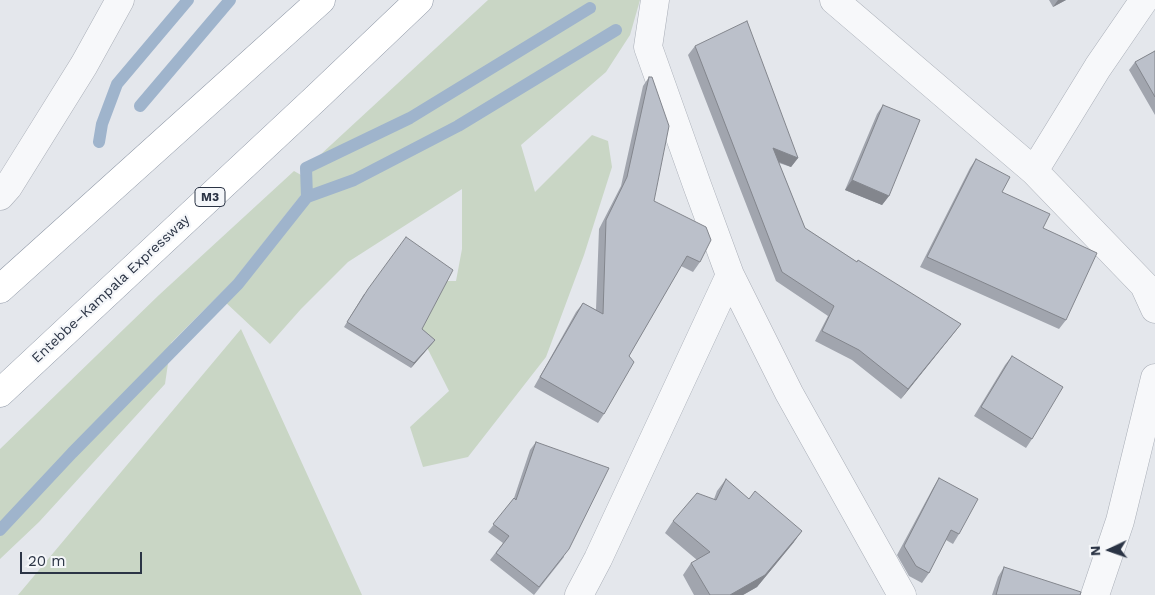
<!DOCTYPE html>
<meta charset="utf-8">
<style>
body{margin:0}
#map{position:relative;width:1155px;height:595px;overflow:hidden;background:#e4e7ec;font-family:"Work Sans",sans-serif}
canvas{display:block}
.north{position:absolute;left:1085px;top:525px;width:50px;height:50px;-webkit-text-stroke:4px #f4f6f9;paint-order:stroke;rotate:267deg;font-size:14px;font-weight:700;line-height:20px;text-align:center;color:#2b3445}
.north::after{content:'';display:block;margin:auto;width:18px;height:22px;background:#2b3445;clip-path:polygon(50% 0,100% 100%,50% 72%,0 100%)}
.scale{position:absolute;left:20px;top:552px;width:122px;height:22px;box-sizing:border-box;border:2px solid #2b3445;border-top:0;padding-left:6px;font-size:15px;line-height:18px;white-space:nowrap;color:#2b3445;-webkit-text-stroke:4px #f4f6f9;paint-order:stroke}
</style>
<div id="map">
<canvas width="1155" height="595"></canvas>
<div class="north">N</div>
<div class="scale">20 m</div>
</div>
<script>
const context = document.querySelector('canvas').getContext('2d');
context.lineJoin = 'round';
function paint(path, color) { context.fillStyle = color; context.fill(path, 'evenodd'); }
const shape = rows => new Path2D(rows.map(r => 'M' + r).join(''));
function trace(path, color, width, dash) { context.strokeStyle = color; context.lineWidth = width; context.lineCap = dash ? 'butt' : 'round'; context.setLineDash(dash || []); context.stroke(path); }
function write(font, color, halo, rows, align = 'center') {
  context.font = font + ' "Work Sans",sans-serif'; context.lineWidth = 4.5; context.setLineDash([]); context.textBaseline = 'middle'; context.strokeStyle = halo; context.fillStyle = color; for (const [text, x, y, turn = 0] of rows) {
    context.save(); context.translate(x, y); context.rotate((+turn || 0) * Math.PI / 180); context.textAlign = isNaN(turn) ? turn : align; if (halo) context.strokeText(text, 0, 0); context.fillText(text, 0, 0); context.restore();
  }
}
paint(shape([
 [488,0,640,0,630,35,606,72,521,145,535,192,592,135,608,141,612,167,584,255,546,357,468,457,423,467,410,427,449,391,405,304,421,281,456,281,462,249,462,189,348,262,301,309,270,344,223,300,238,284,307,197,306,168],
 [294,171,301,175,302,194,234,280,171,343,165,384,39,522,0,559,0,449,159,295],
 [241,329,362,595,18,595]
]), '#c9d6c5');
trace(shape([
 [140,106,230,0],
 [99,142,102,124,117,84,188,0],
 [307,197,354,180,458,126,616,30],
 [0,530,72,453,238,284,307,197,306,168,410,118,590,8]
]), '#9fb4cc', 12);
const minor = shape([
 [655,0,648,47,697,185,730,275,789,393,902,595],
 [834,0,1034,171],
 [1144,0,1098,67,1034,171,1144,285,1155,309],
 [0,196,8,187,84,65,120,0],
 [579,595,598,559,730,275],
 [1095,595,1120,521,1155,378]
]);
const motorway = shape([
 [0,289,321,0],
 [0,393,315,99,419,0]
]);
trace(minor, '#a9aeb7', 29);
trace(motorway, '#8b94a3', 29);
trace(minor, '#f7f8fa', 28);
trace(motorway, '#fff', 28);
paint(shape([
 [1049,0,1066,0,1053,7],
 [695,46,798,158,791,167,779,163,805,228,857,262,961,324,954,333,901,399,852,360,815,341,828,316,776,281,688,55],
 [1155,51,1155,115,1129,70,1135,62],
 [649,77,654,201,700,262,693,272,681,266,629,356,604,414,598,423,534,387,576,312,583,303,596,310,599,229,621,186,643,86],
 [883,105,889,196,882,205,845,190,877,114],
 [976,159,1002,192,1043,228,1066,320,1059,329,920,267,970,168],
 [364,294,422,329,435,340,411,368,344,327],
 [1012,356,1032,439,1026,448,974,416,1005,365],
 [536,442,564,557,534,595,490,560,503,543,488,532,514,498,530,450],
 [939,478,959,534,953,544,946,540,929,573,922,583,909,576,897,555,933,488],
 [726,479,794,542,757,587,743,595,694,595,683,575,691,563,697,560,665,533,673,521,714,499,717,491],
 [1004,567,1080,595,992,595,998,577]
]), '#a1a5ae');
paint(shape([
 [1058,0,1066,0,1053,7],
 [773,148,798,158,791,167,767,157],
 [852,180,889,196,882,205,845,190],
 [961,324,954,333,901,399,908,389],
 [435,340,431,345,411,368,414,363],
 [802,531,794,542,757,587,743,595,730,595]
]), '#83868d');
const building = shape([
 [747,21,798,158,773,148,805,228,857,262,858,260,961,324,908,389,859,350,822,331,834,306,782,272,695,46,747,21],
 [1155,51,1155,97,1135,62,1155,51],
 [649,77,652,77,669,126,654,201,706,227,711,240,700,262,687,256,629,356,634,362,604,414,540,377,583,303,603,314,606,220,627,177,649,77],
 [883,105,920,120,889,196,852,180,883,105],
 [976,159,1010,177,1002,192,1050,214,1043,228,1097,253,1066,320,927,257,976,159],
 [406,237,453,270,422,329,435,340,414,363,347,322,368,289,406,237],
 [1012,356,1063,387,1032,439,981,407,1012,356],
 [536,442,609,468,569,549,539,587,496,553,509,536,493,524,514,498,516,500,536,442],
 [939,478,978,499,959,534,951,530,929,573,916,566,904,546,939,478],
 [726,479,749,499,755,491,802,531,765,575,730,595,710,595,691,563,710,552,673,521,697,493,716,500,726,479],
 [1004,567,1081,592,1080,595,996,595,1004,567]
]);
paint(building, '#bbc0ca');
trace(building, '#83868d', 1);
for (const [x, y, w] of [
 [210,197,30]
]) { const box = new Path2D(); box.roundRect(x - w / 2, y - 9.5, w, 19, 4); context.fillStyle = '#f4f6f9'; context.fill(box); trace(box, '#2b3445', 1); }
write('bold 12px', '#2b3445', null, [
 ["M3",210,197]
]);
write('14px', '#2b3445', '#f4f6f9', [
 ["Entebbe–Kampala Expressway",111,289,-43]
]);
</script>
